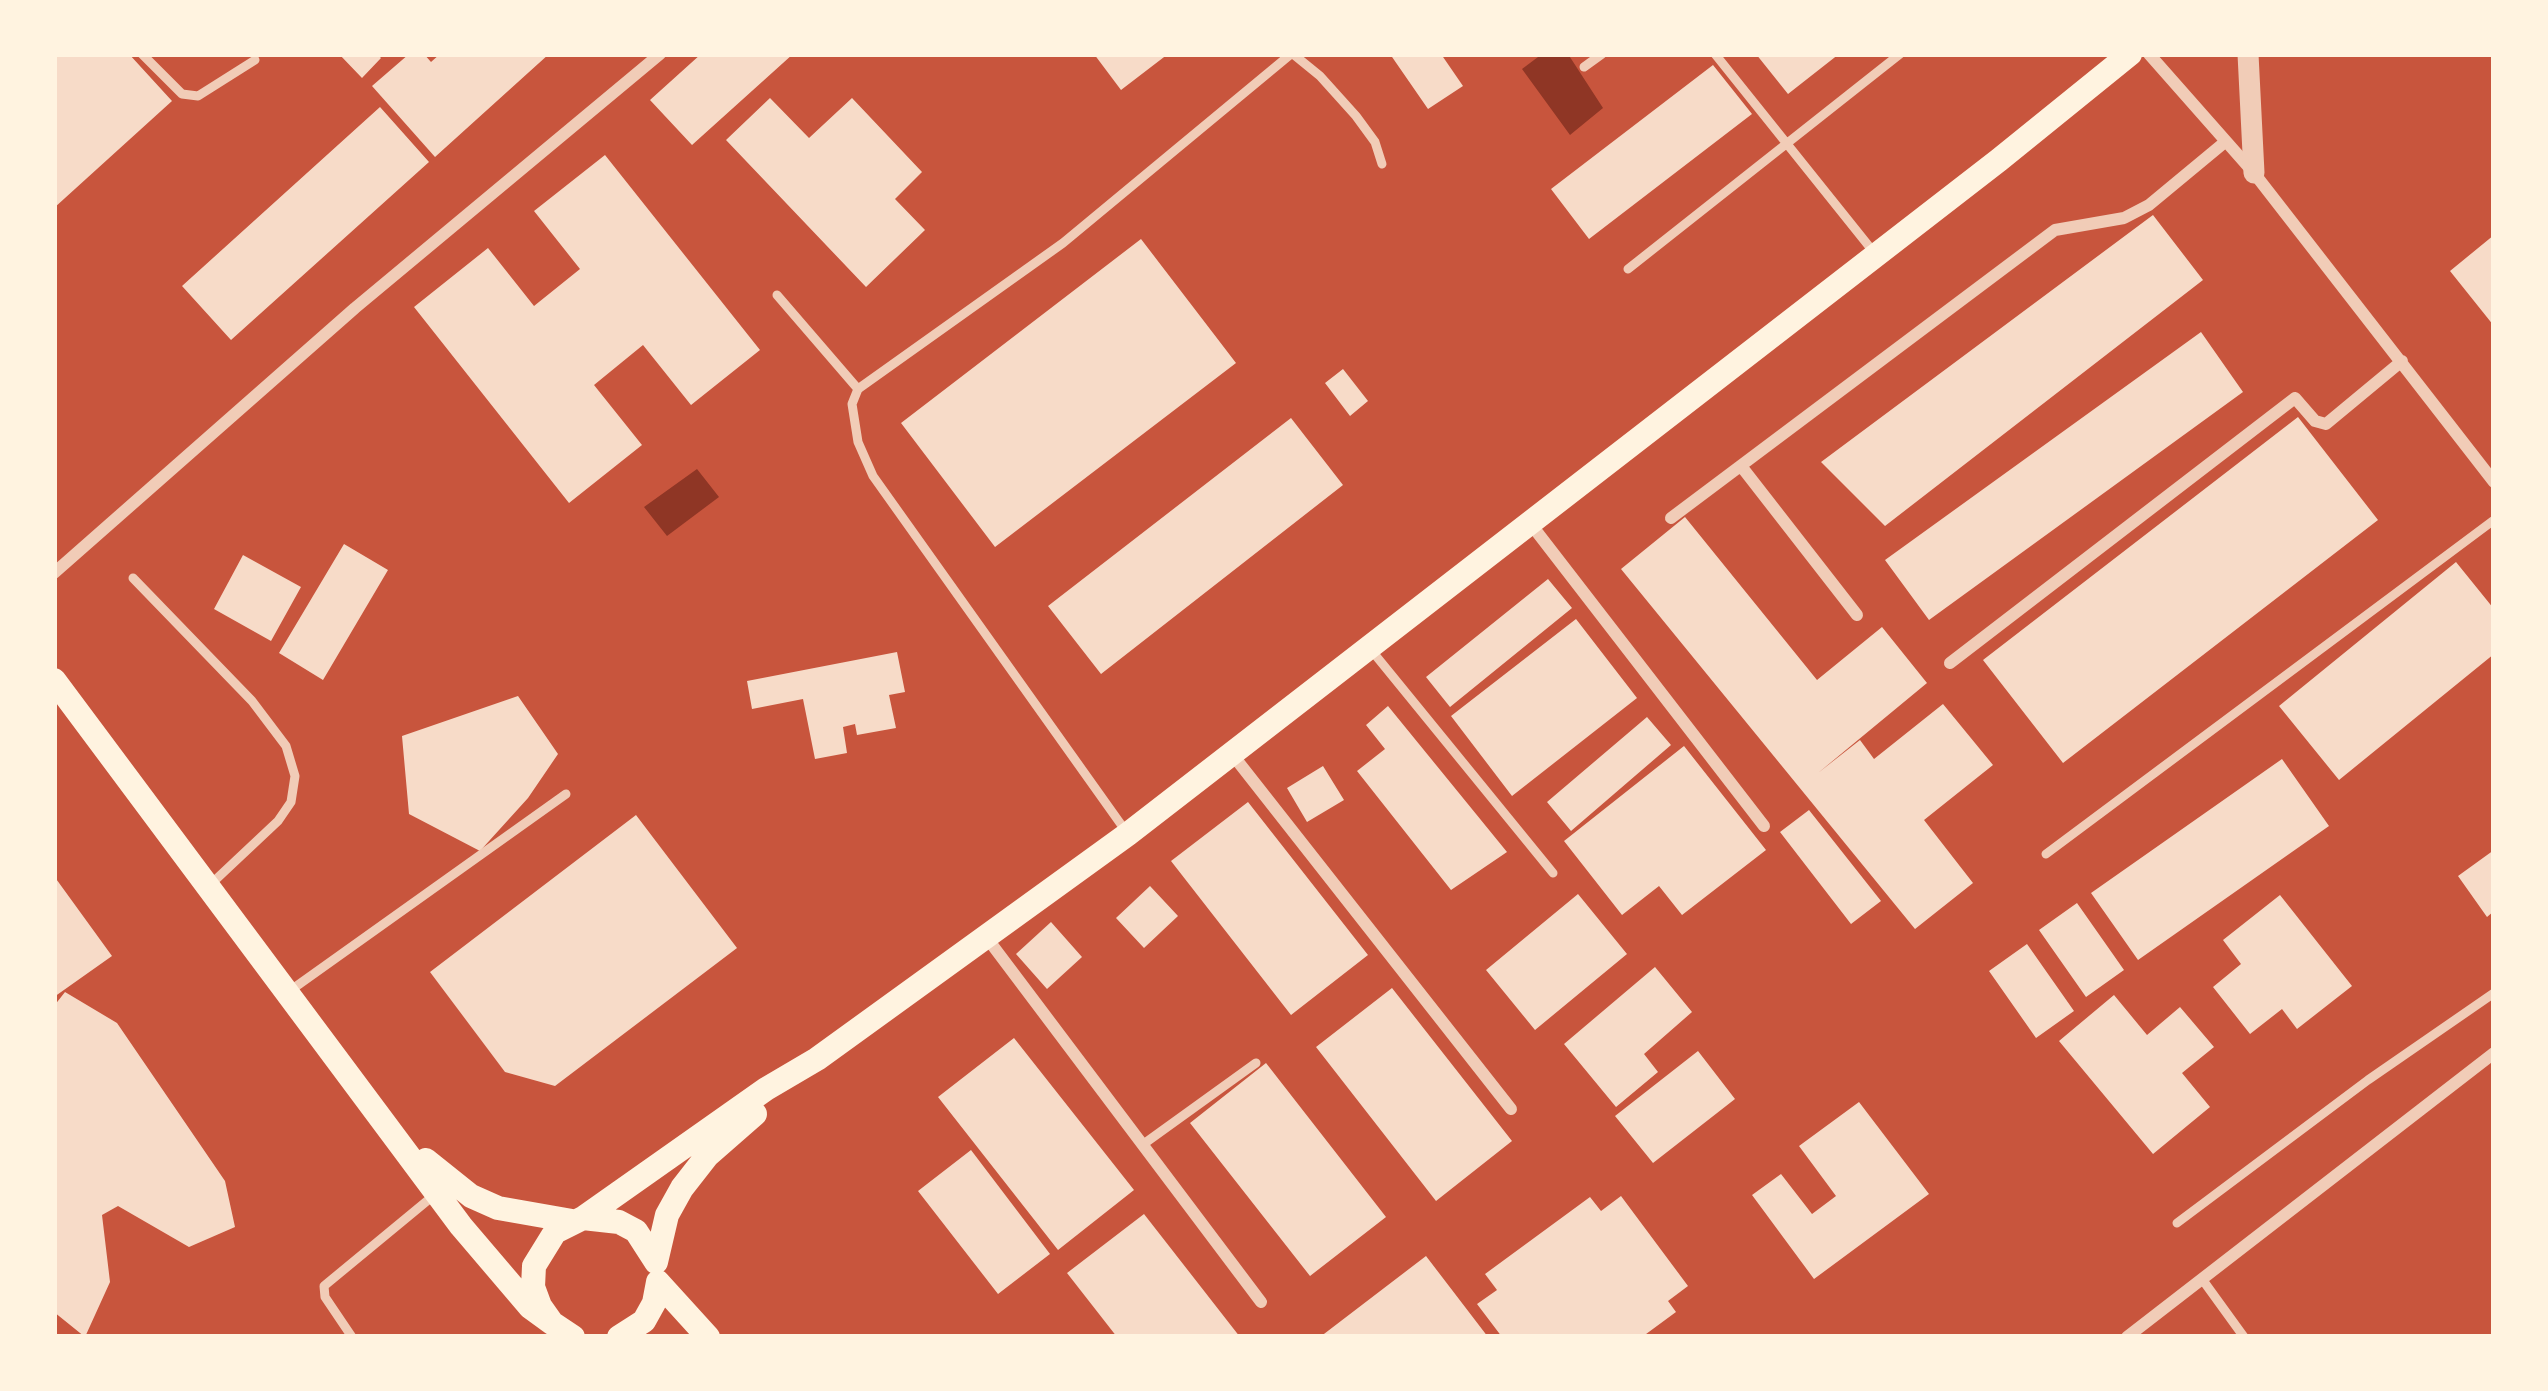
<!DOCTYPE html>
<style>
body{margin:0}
#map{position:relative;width:2548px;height:1391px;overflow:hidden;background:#c8553d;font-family:Inter,sans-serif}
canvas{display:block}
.frame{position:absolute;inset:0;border:57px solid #fff3e0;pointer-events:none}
</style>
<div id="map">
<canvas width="2548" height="1391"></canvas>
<div class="frame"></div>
</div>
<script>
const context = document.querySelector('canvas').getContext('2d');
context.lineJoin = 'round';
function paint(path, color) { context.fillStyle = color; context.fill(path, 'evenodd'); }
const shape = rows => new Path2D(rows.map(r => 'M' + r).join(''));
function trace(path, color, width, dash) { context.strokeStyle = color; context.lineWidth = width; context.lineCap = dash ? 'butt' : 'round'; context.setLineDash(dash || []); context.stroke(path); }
paint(shape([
 [1542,54,1568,54,1603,108,1570,135,1522,69],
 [697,469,719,497,667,536,644,507]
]), '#8f3625');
paint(shape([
 [54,54,129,54,172,101,54,208],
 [339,54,377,54,381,58,362,78],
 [409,54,424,54,431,62,440,54,549,54,435,157,372,86],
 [701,54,793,54,692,145,650,100],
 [1094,54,1168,54,1121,90],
 [1390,54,1441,54,1463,86,1428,109],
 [1756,54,1839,54,1788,94],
 [1713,65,1752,114,1589,239,1551,189],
 [770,98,809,138,852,98,922,172,895,199,925,230,866,287,726,140],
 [380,107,429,162,231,340,182,286],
 [605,155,760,350,691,405,643,345,594,385,642,445,569,503,414,307,488,248,534,306,580,269,534,211],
 [2153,215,2203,280,1885,526,1821,462],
 [2494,235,2494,326,2450,271],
 [1141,239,1236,363,995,547,901,423],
 [2201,332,2243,392,1929,620,1885,560],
 [1343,369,1368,401,1350,416,1325,383],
 [2298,417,2378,520,2063,763,1983,660],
 [1291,418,1343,485,1101,674,1048,606],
 [1685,517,1817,680,1882,627,1927,683,1818,773,1860,740,1874,759,1943,704,1993,765,1924,820,1973,883,1915,929,1621,569],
 [344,544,388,570,323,680,279,653],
 [243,555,301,587,271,641,214,609],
 [2456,562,2494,609,2494,654,2339,780,2279,706],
 [1548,579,1572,608,1450,707,1426,677],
 [1576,619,1637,698,1512,796,1451,716],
 [897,652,905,692,889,695,896,728,857,735,855,724,843,727,847,753,815,759,803,699,752,709,747,681],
 [518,696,558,754,528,798,480,851,409,814,402,736],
 [1388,706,1507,852,1451,890,1357,771,1385,749,1366,725],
 [1647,717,1671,745,1571,831,1547,802],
 [1684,746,1766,850,1682,915,1659,886,1622,915,1564,841],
 [2282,759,2329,826,2138,960,2091,893],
 [1323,766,1344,800,1307,822,1287,788],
 [1248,802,1368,955,1291,1015,1171,861],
 [1809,810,1881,901,1851,924,1780,832],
 [636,815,737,948,555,1086,505,1072,430,972],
 [2494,850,2494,911,2487,917,2458,876],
 [54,876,112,956,54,997],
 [1150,886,1178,916,1144,948,1116,918],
 [1578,894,1627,954,1535,1030,1486,970],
 [2280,895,2352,986,2297,1029,2282,1009,2250,1034,2213,987,2241,964,2223,940],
 [2077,903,2124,970,2086,997,2039,930],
 [1051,922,1082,957,1047,989,1016,954],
 [2027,944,2074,1011,2036,1038,1989,971],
 [1655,967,1692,1012,1644,1054,1658,1072,1616,1107,1564,1044],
 [1392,988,1512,1141,1436,1201,1316,1047],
 [65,992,117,1023,225,1181,235,1227,189,1247,118,1206,102,1215,110,1282,85,1337,54,1312,54,1006],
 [2114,995,2147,1035,2180,1007,2214,1047,2182,1073,2210,1107,2153,1154,2059,1041],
 [1014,1038,1134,1190,1058,1250,938,1097],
 [1698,1051,1735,1099,1653,1163,1615,1116],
 [1266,1063,1386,1217,1310,1276,1190,1123],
 [1859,1102,1929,1194,1814,1279,1752,1195,1781,1174,1812,1214,1836,1196,1799,1146],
 [971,1150,1050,1254,998,1294,918,1191],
 [1621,1196,1688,1286,1668,1301,1676,1312,1642,1337,1502,1337,1477,1304,1497,1290,1485,1274,1590,1197,1601,1211],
 [1144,1214,1240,1337,1117,1337,1067,1273],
 [1426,1256,1488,1337,1320,1337]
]), '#f7dbc8');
trace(shape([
 [142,54,182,94,198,96,255,60],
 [1293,54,1320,76,1356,116,1375,142,1382,164],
 [1715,54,1876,255],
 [1584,67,1602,54],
 [1628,269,1900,54],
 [777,295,858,389],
 [133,578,252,701,286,746,295,776,291,802,278,821,211,884],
 [1372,651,1553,873],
 [1125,830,873,476,858,442,852,404,858,389,1063,243,1291,54],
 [2046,854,2494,520],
 [291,990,566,794],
 [1145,1143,1256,1063],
 [2177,1223,2368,1080,2494,993],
 [2202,1279,2244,1337],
 [352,1337,325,1297,324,1286,433,1196]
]), '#f1ccb7', 9);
trace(shape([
 [2149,54,2254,173,2494,482],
 [1741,466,1857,615],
 [1671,518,2055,230,2124,218,2149,205,2225,142],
 [1530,523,1764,826],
 [54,573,355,308,660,54],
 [1950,663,2295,398,2315,421,2326,424,2402,361],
 [1232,754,1511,1109],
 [987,938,1261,1302],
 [2127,1337,2494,1053]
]), '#f1ccb7', 12);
trace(shape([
 [2248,54,2254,173]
]), '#f1ccb7', 21);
trace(shape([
 [54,680,461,1226,530,1307,552,1323],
 [426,1160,471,1196,498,1208,572,1221],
 [583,1218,766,1089,817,1059,1128,834,1999,160,2130,54],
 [656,1262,667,1215,682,1188,707,1156,755,1114],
 [658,1282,708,1337],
 [573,1337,552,1323,540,1306,533,1287,534,1266,555,1232,583,1218,619,1222,636,1231,656,1262],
 [619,1337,644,1321,654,1303,658,1282]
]), '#fff3e0', 24);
</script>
